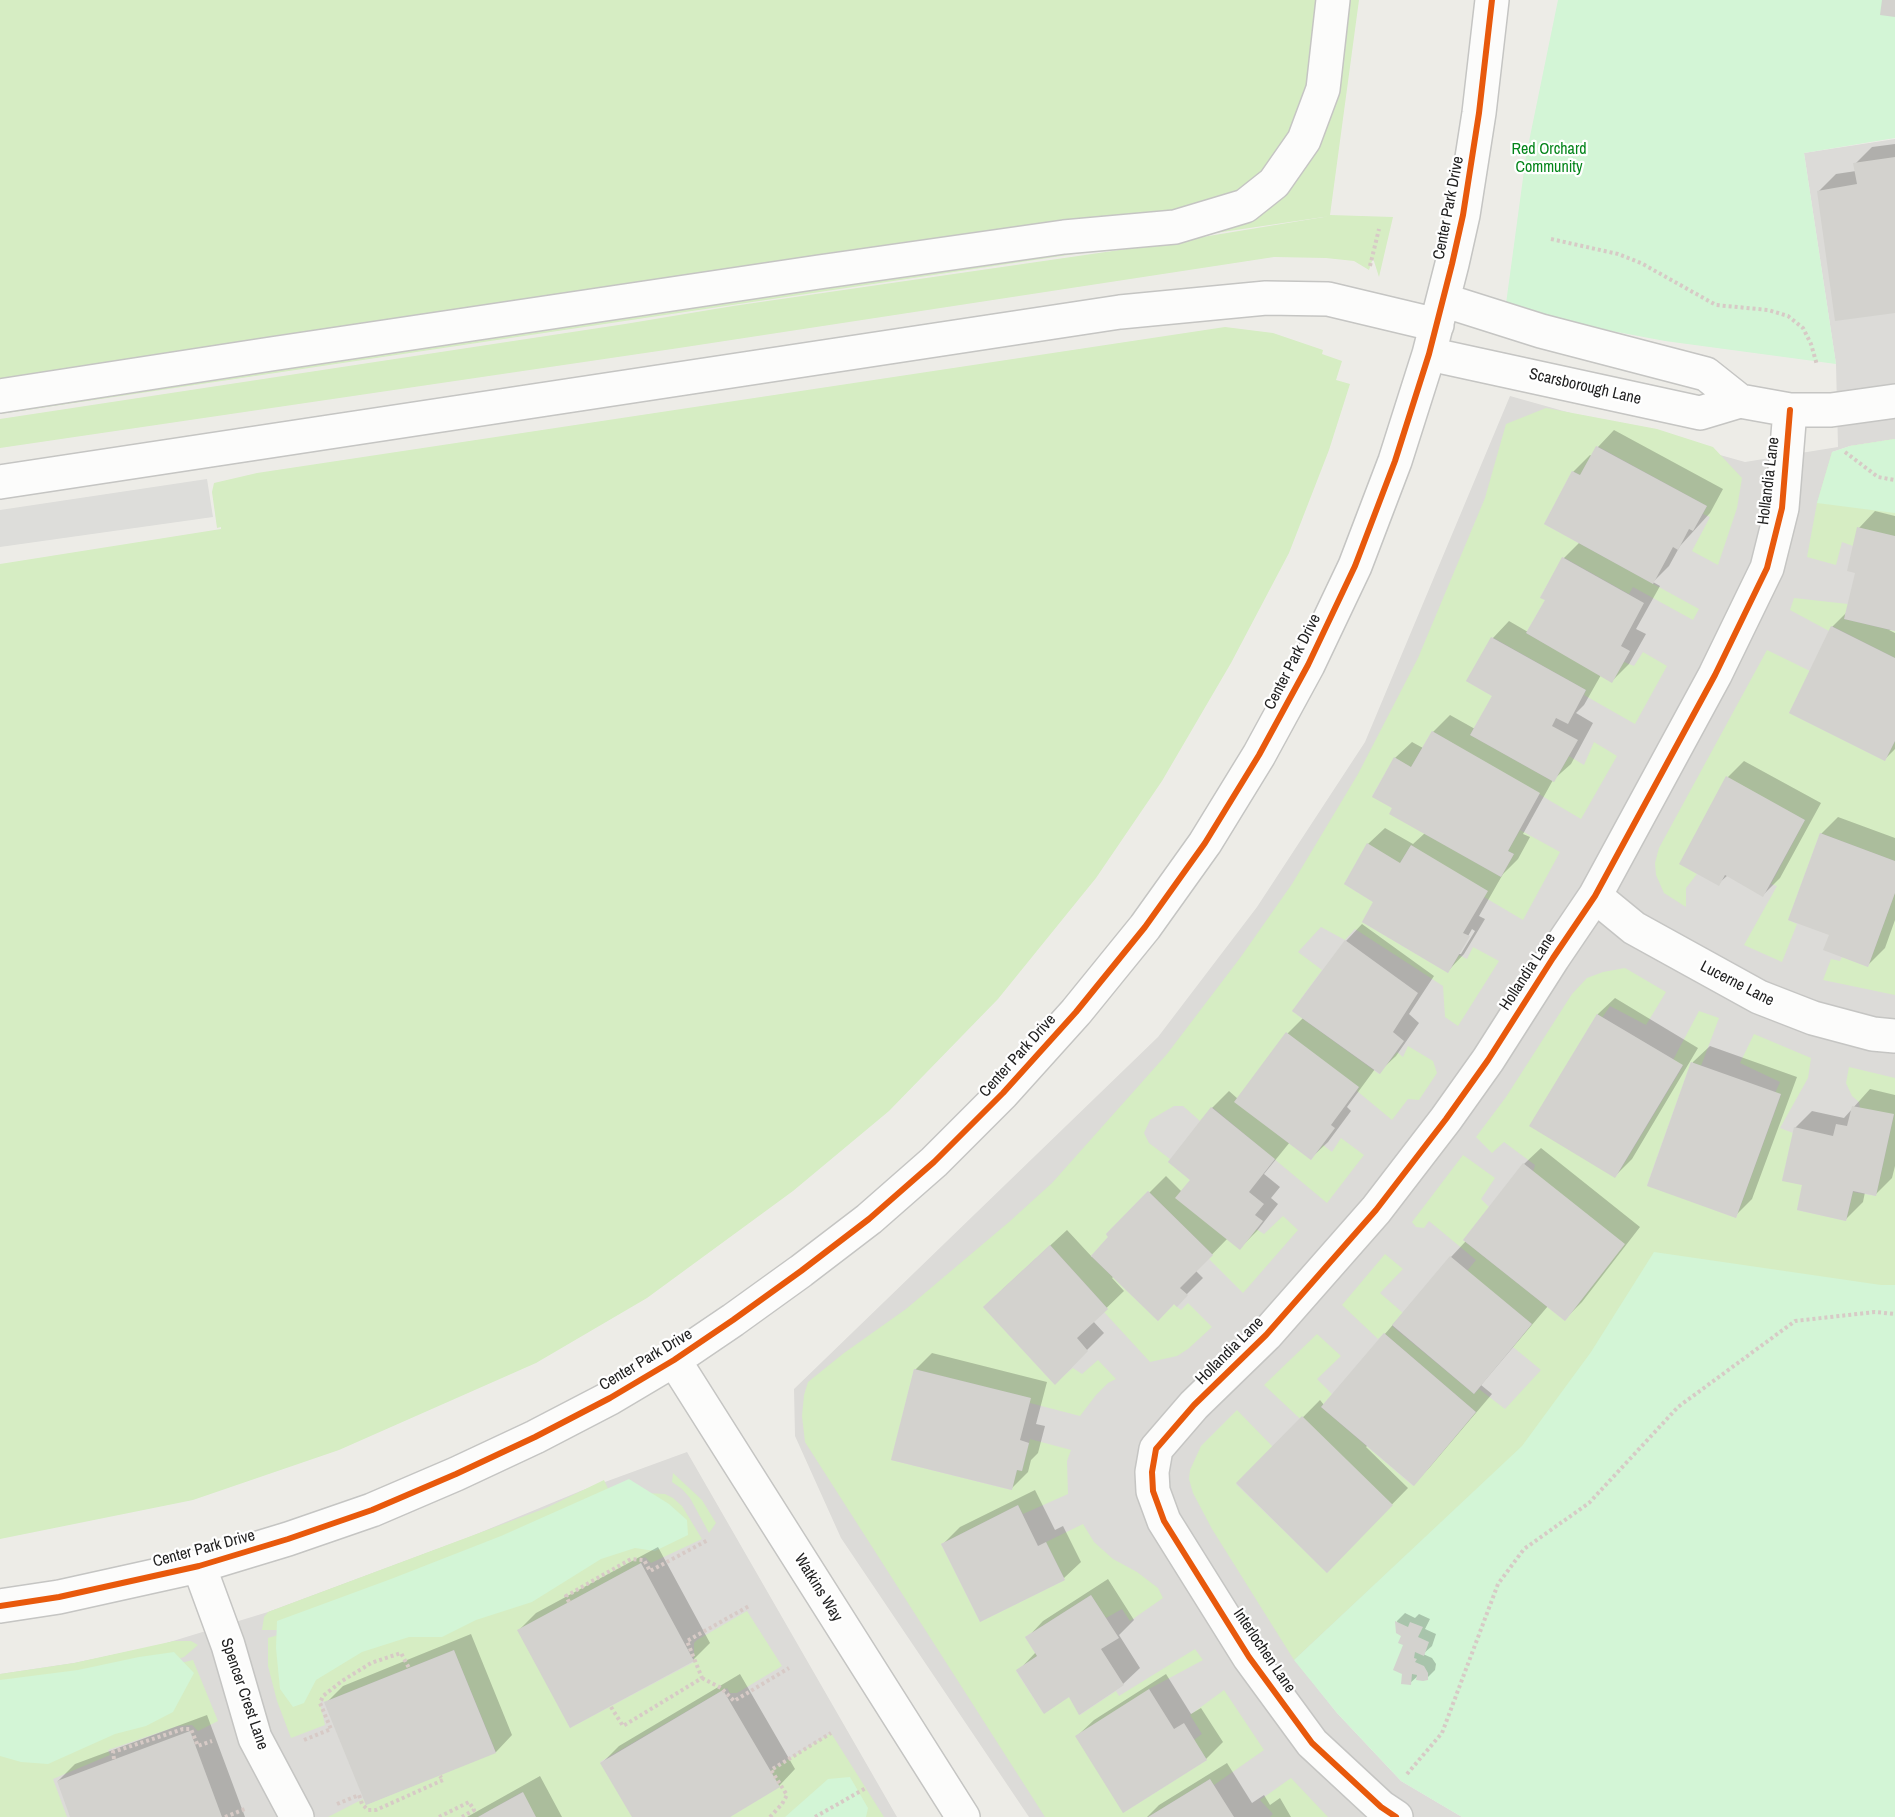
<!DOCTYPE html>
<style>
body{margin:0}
canvas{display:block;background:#edece7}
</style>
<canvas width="1895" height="1817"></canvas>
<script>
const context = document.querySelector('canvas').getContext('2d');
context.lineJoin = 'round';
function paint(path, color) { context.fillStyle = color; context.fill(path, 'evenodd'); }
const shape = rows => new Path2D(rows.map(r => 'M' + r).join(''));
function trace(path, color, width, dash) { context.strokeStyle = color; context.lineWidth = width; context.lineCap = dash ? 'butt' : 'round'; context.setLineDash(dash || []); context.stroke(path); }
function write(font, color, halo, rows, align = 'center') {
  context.font = font + ' "Archivo Narrow",sans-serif'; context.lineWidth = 4.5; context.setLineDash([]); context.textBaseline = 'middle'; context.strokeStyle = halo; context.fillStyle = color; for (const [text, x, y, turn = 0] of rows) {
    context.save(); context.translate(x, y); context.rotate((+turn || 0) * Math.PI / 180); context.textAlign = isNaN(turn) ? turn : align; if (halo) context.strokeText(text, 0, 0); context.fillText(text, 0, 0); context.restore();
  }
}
paint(shape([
 [1895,139,1895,439,1850,446,1832,452,1895,513,1895,1285,1881,1285,1295,1660,1337,1713,1401,1781,1462,1817,1029,1817,841,1538,795,1436,794,1389,1158,1037,1257,907,1365,742,1510,396,1745,462,1838,447,1836,364,1804,153],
 [687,1452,897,1817,0,1817,0,1674,74,1663,160,1645,268,1612,472,1536,583,1490]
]), '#dcdbd8');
paint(shape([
 [0,0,1359,0,1330,215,1393,217,1379,277,1373,258,1369,270,1354,261,1326,258,1274,257,679,348,0,448,0,419,625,324,733,306,1154,245,1330,216,0,414],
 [1225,327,1273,333,1323,350,1322,354,1342,361,1336,380,1350,384,1329,450,1289,553,1231,663,1162,781,1096,878,998,999,889,1111,793,1191,647,1298,536,1363,339,1450,193,1500,0,1539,0,564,221,529,221,527,217,528,212,492,214,483,257,473],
 [1546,408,1657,429,1713,447,1742,478,1737,508,1718,565,1692,551,1710,517,1703,514,1707,506,1597,446,1580,475,1572,471,1544,524,1699,609,1693,620,1633,587,1629,594,1563,557,1540,597,1545,600,1526,633,1612,682,1624,662,1634,666,1643,652,1667,666,1635,724,1584,695,1586,690,1492,637,1466,681,1492,696,1470,735,1554,782,1569,756,1584,765,1594,742,1617,756,1581,819,1432,731,1411,767,1394,758,1372,796,1392,808,1390,814,1501,877,1514,854,1508,851,1520,830,1560,852,1523,920,1484,897,1411,845,1400,863,1367,844,1344,884,1373,902,1362,922,1448,973,1459,955,1467,959,1473,947,1499,961,1458,1026,1445,1017,1443,986,1355,929,1345,940,1321,927,1298,952,1322,970,1292,1011,1379,1074,1397,1052,1403,1057,1408,1046,1433,1061,1437,1073,1419,1100,1408,1099,1392,1120,1357,1091,1359,1087,1235,1102,1311,1160,1323,1145,1332,1152,1341,1138,1364,1155,1327,1203,1212,1107,1200,1121,1183,1106,1174,1106,1150,1120,1144,1133,1149,1143,1170,1159,1168,1162,1190,1180,1176,1198,1240,1249,1256,1229,1264,1234,1283,1216,1298,1230,1243,1293,1209,1259,1213,1255,1148,1191,1106,1234,1108,1237,1091,1256,1158,1321,1174,1304,1181,1310,1188,1303,1212,1327,1188,1349,1177,1356,1150,1362,1104,1312,1108,1309,1050,1245,983,1307,1054,1384,1073,1368,1082,1374,1098,1360,1116,1379,1108,1383,1096,1395,1080,1416,1030,1403,1030,1398,914,1369,891,1460,1011,1490,1017,1470,1022,1471,1030,1439,1071,1450,1067,1461,1068,1494,1023,1514,1018,1505,941,1544,980,1622,1065,1580,1046,1542,1083,1524,1094,1542,1113,1559,1137,1572,1158,1588,1163,1598,1130,1621,1122,1609,1106,1618,1091,1595,1025,1637,1037,1656,1016,1671,1043,1713,1069,1697,1080,1715,1116,1691,1119,1696,1195,1649,1203,1660,1149,1689,1123,1813,1207,1760,1194,1740,1202,1734,1190,1715,1224,1690,1264,1750,1214,1785,1210,1779,1148,1817,1045,1817,805,1442,802,1416,804,1395,808,1382,844,1353,906,1309,1009,1222,1052,1183,1167,1054,1240,958,1292,884,1358,774,1418,658,1485,498,1506,424],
 [1895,439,1895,536,1853,546,1842,542,1836,565,1807,557,1817,503,1832,452,1846,454,1850,446],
 [1794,598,1848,604,1844,619,1895,631,1895,658,1832,626,1829,631,1790,610],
 [1767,650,1810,671,1789,713,1885,761,1895,741,1895,861,1820,833,1788,920,1797,924,1782,962,1744,945,1777,886,1771,884,1805,820,1726,777,1680,864,1697,874,1686,888,1686,907,1664,893,1656,875,1655,863,1659,848],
 [1895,893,1895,995,1823,980,1831,959,1840,961,1842,957,1868,967],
 [1625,968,1666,992,1646,1025,1610,1006,1602,1018,1597,1014,1530,1126,1616,1177,1683,1066,1673,1060,1699,1011,1719,1018,1701,1066,1691,1062,1647,1185,1736,1218,1781,1095,1775,1093,1780,1082,1740,1063,1754,1034,1811,1058,1808,1078,1780,1128,1793,1133,1782,1180,1802,1185,1797,1210,1846,1221,1853,1192,1876,1196,1894,1115,1860,1108,1859,1102,1852,1096,1846,1083,1849,1067,1895,1078,1895,1285,1881,1285,1883,1287,1522,1447,1294,1660,1212,1529,1193,1493,1189,1479,1190,1470,1201,1446,1237,1410,1273,1447,1236,1484,1327,1573,1392,1505,1264,1385,1317,1334,1341,1356,1317,1379,1332,1394,1321,1407,1413,1486,1476,1412,1384,1333,1378,1339,1342,1305,1385,1254,1403,1269,1380,1293,1403,1313,1392,1326,1474,1394,1479,1389,1505,1409,1541,1370,1513,1347,1532,1324,1467,1271,1476,1260,1429,1221,1424,1228,1416,1227,1412,1222,1463,1155,1495,1178,1481,1199,1489,1207,1463,1240,1565,1321,1624,1244,1533,1172,1535,1165,1504,1142,1492,1153,1476,1137,1506,1097,1572,994,1587,978,1603,972],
 [673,1473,702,1500,716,1523,709,1533,690,1498,682,1489,672,1482],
 [604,1480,611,1495,646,1493,665,1494,673,1498,682,1506,702,1539,651,1563,645,1557,640,1559,641,1563,518,1630,570,1728,694,1662,694,1643,697,1640,747,1611,782,1666,737,1693,730,1693,727,1688,723,1690,600,1762,632,1817,536,1817,522,1792,478,1817,328,1817,363,1799,366,1805,496,1752,454,1650,324,1702,322,1699,320,1703,325,1725,291,1738,277,1701,268,1666,268,1638,281,1634,280,1630,262,1630,264,1617,268,1612,546,1508],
 [174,1641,191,1641,198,1645,184,1657,172,1661,0,1693,0,1674,74,1663],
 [193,1660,218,1721,198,1731,192,1725,178,1726,108,1750,110,1755,53,1779,67,1817,0,1817,0,1699,91,1685],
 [831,1733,884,1817,730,1817,779,1787,771,1770],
 [1291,1778,1328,1817,1270,1817,1273,1814,1260,1800]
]), '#d6edc3');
paint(shape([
 [1558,0,1895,0,1895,138,1804,153,1836,364,1665,341,1505,311,1526,156],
 [1895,439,1895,513,1817,503,1832,452,1850,446],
 [1654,1252,1881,1285,1895,1285,1895,1817,1462,1817,1401,1781,1337,1713,1294,1660,1522,1446,1591,1352],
 [629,1479,669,1504,687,1520,688,1535,655,1551,635,1548,601,1559,532,1602,476,1620,442,1637,409,1637,362,1652,316,1680,304,1703,293,1707,280,1689,276,1648,277,1621,391,1579,501,1536],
 [174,1652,194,1673,173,1712,146,1726,115,1734,48,1764,21,1762,0,1756,0,1680,78,1670,139,1657],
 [850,1777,868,1808,866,1817,785,1817,828,1779]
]), '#d3f5d6');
paint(shape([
 [207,479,213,517,0,547,0,510]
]), '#ddddda');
paint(shape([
 [1895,144,1895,311,1819,191,1836,174,1856,171,1855,164,1872,147],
 [1614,430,1723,489,1710,513,1680,546,1669,566,1653,582,1660,586,1636,629,1646,634,1629,664,1612,681,1601,675,1584,705,1576,713,1593,723,1571,764,1553,780,1523,834,1530,837,1518,859,1503,874,1479,916,1485,919,1464,954,1448,971,1375,901,1368,844,1385,828,1413,844,1425,833,1394,808,1395,758,1412,742,1423,748,1433,732,1450,715,1475,729,1494,695,1468,680,1493,638,1509,621,1528,632,1547,599,1564,558,1580,542,1573,472,1590,455,1592,456,1598,447],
 [1472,929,1475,931,1461,954,1458,954],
 [1875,511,1895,516,1895,630,1889,630,1895,633,1895,749,1885,759,1832,627,1847,612,1857,572,1859,528],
 [1744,761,1821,803,1780,878,1763,895,1728,875,1718,884,1728,777],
 [1838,817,1895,838,1895,920,1885,948,1868,965,1821,834],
 [1362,924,1434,976,1409,1014,1419,1023,1396,1056,1379,1072,1375,1069,1347,1107,1351,1111,1328,1142,1311,1158,1290,1142,1264,1174,1280,1187,1271,1198,1278,1204,1257,1231,1240,1248,1228,1238,1196,1271,1203,1278,1177,1304,1114,1276,1112,1278,1124,1291,1093,1321,1104,1333,1055,1382,1002,1290,1067,1230,1092,1257,1111,1237,1108,1234,1166,1176,1182,1192,1192,1179,1170,1162,1212,1108,1229,1091,1238,1099,1288,1033,1303,1018,1346,941],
 [1615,998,1698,1048,1632,1159,1615,1176,1531,1125,1598,1014],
 [1710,1046,1797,1077,1752,1199,1735,1216,1649,1185,1693,1062],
 [1870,1089,1895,1095,1895,1166,1892,1178,1876,1194,1865,1192,1863,1202,1846,1219,1804,1184,1795,1128,1812,1111,1844,1118],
 [1541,1148,1640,1227,1582,1302,1565,1319,1548,1306,1481,1385,1492,1394,1430,1467,1414,1484,1368,1445,1366,1447,1408,1488,1327,1571,1238,1483,1320,1400,1324,1405,1451,1257,1466,1241,1524,1164],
 [932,1353,1047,1382,1036,1424,1045,1426,1038,1453,1031,1460,1028,1472,1011,1489,915,1370],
 [1035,1490,1055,1530,1063,1526,1081,1562,1064,1578,943,1544,960,1527],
 [658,1547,710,1643,693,1660,519,1630,536,1613],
 [1108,1579,1134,1620,1119,1635,1140,1668,1123,1684,1069,1695,1018,1671,1036,1652,1027,1638,1043,1621],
 [1405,1613,1415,1618,1419,1614,1430,1619,1425,1629,1436,1634,1432,1646,1423,1654,1432,1658,1436,1664,1435,1670,1427,1678,1419,1675,1410,1683,1405,1644,1402,1636,1398,1632,1397,1621],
 [471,1634,512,1735,496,1752,367,1804,326,1703,343,1686],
 [740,1674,795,1769,779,1786,726,1817,634,1817,602,1763,619,1746],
 [1166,1674,1191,1714,1201,1708,1223,1742,1206,1759,1077,1736,1094,1720],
 [207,1715,245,1817,71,1817,58,1781,75,1764],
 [1227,1763,1252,1803,1264,1795,1270,1805,1280,1798,1291,1817,1147,1817,1159,1805],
 [540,1776,562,1817,467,1817]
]), '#0003');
paint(shape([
 [1882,0,1895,0,1895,17,1880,15],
 [1895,157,1895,313,1835,321,1817,191,1857,184,1853,163],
 [1596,446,1707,506,1693,531,1689,529,1678,550,1673,547,1653,584,1544,524,1572,471,1580,475],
 [1857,527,1895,536,1895,631,1844,619,1855,573,1847,571],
 [1562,557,1644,603,1621,646,1630,651,1612,683,1526,633,1545,600,1540,598],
 [1831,626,1895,658,1895,741,1885,761,1789,713],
 [1491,637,1586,690,1568,724,1556,718,1552,726,1578,740,1554,782,1470,735,1492,696,1466,681],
 [1432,731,1540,793,1508,851,1514,854,1501,877,1389,814,1392,808,1372,797,1394,757,1411,767],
 [1726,776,1805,820,1763,897,1725,875,1719,886,1679,864],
 [1820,833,1895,861,1895,893,1868,967,1823,950,1829,935,1788,920],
 [1367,843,1400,863,1411,845,1488,891,1463,933,1470,936,1448,973,1362,922,1373,902,1344,884],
 [1345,940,1418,993,1393,1032,1404,1041,1380,1074,1292,1011],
 [1597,1014,1683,1065,1615,1178,1529,1126],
 [1286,1032,1359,1087,1331,1125,1335,1128,1311,1160,1234,1102],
 [1691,1062,1781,1094,1736,1218,1647,1186],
 [1852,1106,1894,1114,1876,1196,1853,1191,1846,1221,1797,1210,1802,1185,1782,1181,1794,1127,1833,1136,1836,1124,1847,1126],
 [1211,1107,1275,1159,1249,1192,1264,1204,1255,1215,1263,1221,1240,1250,1175,1198,1190,1180,1168,1162],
 [1523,1163,1625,1244,1565,1321,1463,1240],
 [1148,1191,1213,1255,1180,1288,1188,1295,1177,1307,1174,1304,1158,1321,1091,1256,1108,1237,1106,1234],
 [1050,1245,1108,1309,1077,1338,1088,1351,1055,1385,983,1307],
 [1450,1256,1532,1324,1474,1394,1392,1325],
 [1384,1333,1476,1412,1414,1486,1321,1407],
 [914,1369,1031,1398,1020,1440,1029,1443,1022,1471,1017,1470,1012,1490,891,1460],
 [1302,1416,1393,1505,1327,1573,1236,1483],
 [1018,1505,1038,1546,1046,1542,1065,1580,980,1622,941,1544],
 [641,1563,694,1661,570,1728,517,1630],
 [1091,1595,1119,1638,1101,1649,1124,1685,1079,1715,1069,1697,1044,1714,1016,1670,1037,1656,1025,1637],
 [1395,1621,1408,1627,1410,1622,1423,1627,1418,1637,1429,1642,1424,1656,1415,1652,1414,1658,1417,1659,1415,1662,1424,1666,1428,1673,1428,1680,1423,1681,1416,1680,1417,1675,1412,1674,1411,1685,1401,1684,1402,1674,1393,1670,1403,1645,1398,1643,1401,1636,1396,1633],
 [454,1650,496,1753,366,1805,324,1702],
 [1149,1689,1174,1729,1184,1723,1207,1760,1123,1813,1075,1736],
 [723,1690,780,1787,730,1817,632,1817,600,1763],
 [190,1731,222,1817,70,1817,57,1781],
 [1210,1779,1234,1817,1148,1817],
 [523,1792,536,1817,478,1817,492,1809]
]), '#d3d2ce');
const minor = shape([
 [1443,300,1541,331,1706,374,1740,401],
 [1429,354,1700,413,1740,401,1790,410,1831,410,1895,401],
 [0,396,271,354,819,272,1064,237,1175,227,1245,206,1274,183,1304,140,1323,89,1333,0],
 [0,482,1120,312,1266,298,1328,299,1437,325],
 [1595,896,1634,928,1759,997,1813,1018,1873,1034,1895,1036],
 [674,1360,963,1817],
 [199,1566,228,1645,255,1738,297,1817],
 [0,1606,59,1597,199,1566,288,1539,372,1510,456,1474,535,1437,610,1398,674,1360,733,1320,801,1271,869,1219,934,1162,1003,1093,1076,1012,1145,927,1205,843,1259,755,1308,665,1355,566,1395,461,1429,354,1452,264,1463,215,1479,113,1492,0],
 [1396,1817,1381,1807,1312,1743,1249,1657,1164,1521,1153,1491,1152,1472,1156,1449,1194,1405,1266,1335,1376,1210,1446,1119,1488,1060,1553,958,1595,896,1715,675,1767,568,1782,508,1790,410]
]);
trace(minor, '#c5c5c3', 36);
trace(shape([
 [1551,239,1618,254,1641,263,1716,305,1768,310,1788,316,1803,328,1811,344,1817,365],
 [1370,266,1379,229],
 [1845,452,1878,477,1895,480],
 [569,1602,566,1596,631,1559,644,1560,650,1571,708,1540],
 [702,1678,721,1688,734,1701,789,1668],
 [611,1707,623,1726,702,1678,687,1641,749,1606],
 [304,1740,331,1729,320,1703,323,1696,342,1681,371,1663,401,1653,409,1668],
 [114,1759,113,1752,183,1729,191,1729,198,1746,212,1741],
 [1407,1774,1442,1733,1498,1584,1524,1549,1589,1503,1678,1407,1795,1321,1875,1312,1895,1314],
 [337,1804,359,1795,362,1804,368,1810,376,1810,443,1780,440,1776],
 [225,1817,245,1809],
 [439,1817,469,1802,474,1810,462,1817],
 [770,1817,782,1804,787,1795,771,1770,831,1733],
 [815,1817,866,1788]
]), '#d7cac6', 4, [3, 3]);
trace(minor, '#fcfcfb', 33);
trace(shape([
 [0,1606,59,1597,199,1566,288,1539,372,1510,456,1474,535,1437,610,1398,674,1360,733,1320,801,1271,869,1219,934,1162,1003,1093,1076,1012,1145,927,1205,843,1259,755,1308,665,1355,566,1395,461,1429,354,1452,264,1463,215,1479,113,1492,0],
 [1396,1817,1381,1807,1312,1743,1249,1657,1164,1521,1153,1491,1152,1472,1156,1449,1194,1405,1266,1335,1376,1210,1446,1119,1488,1060,1553,958,1595,896,1715,675,1767,568,1782,508,1790,410]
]), '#e8590c', 6);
write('16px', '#04851a', '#fff', [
 ["Red Orchard",1549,150],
 ["Community",1549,168]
]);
write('16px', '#1e1e1e', '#fff', [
 ["Center Park Drive",1449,208,-79],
 ["Scarsborough Lane",1585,387,13],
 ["Hollandia Lane",1769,481,-83],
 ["Center Park Drive",1293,662,-63],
 ["Hollandia Lane",1528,972,-57],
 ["Lucerne Lane",1737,984,27],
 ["Center Park Drive",1018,1056,-48],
 ["Hollandia Lane",1230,1351,-45],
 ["Center Park Drive",646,1360,-31],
 ["Center Park Drive",204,1549,-15],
 ["Watkins Way",818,1588,58],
 ["Interlochen Lane",1264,1651,56],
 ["Spencer Crest Lane",244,1694,71]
]);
</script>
